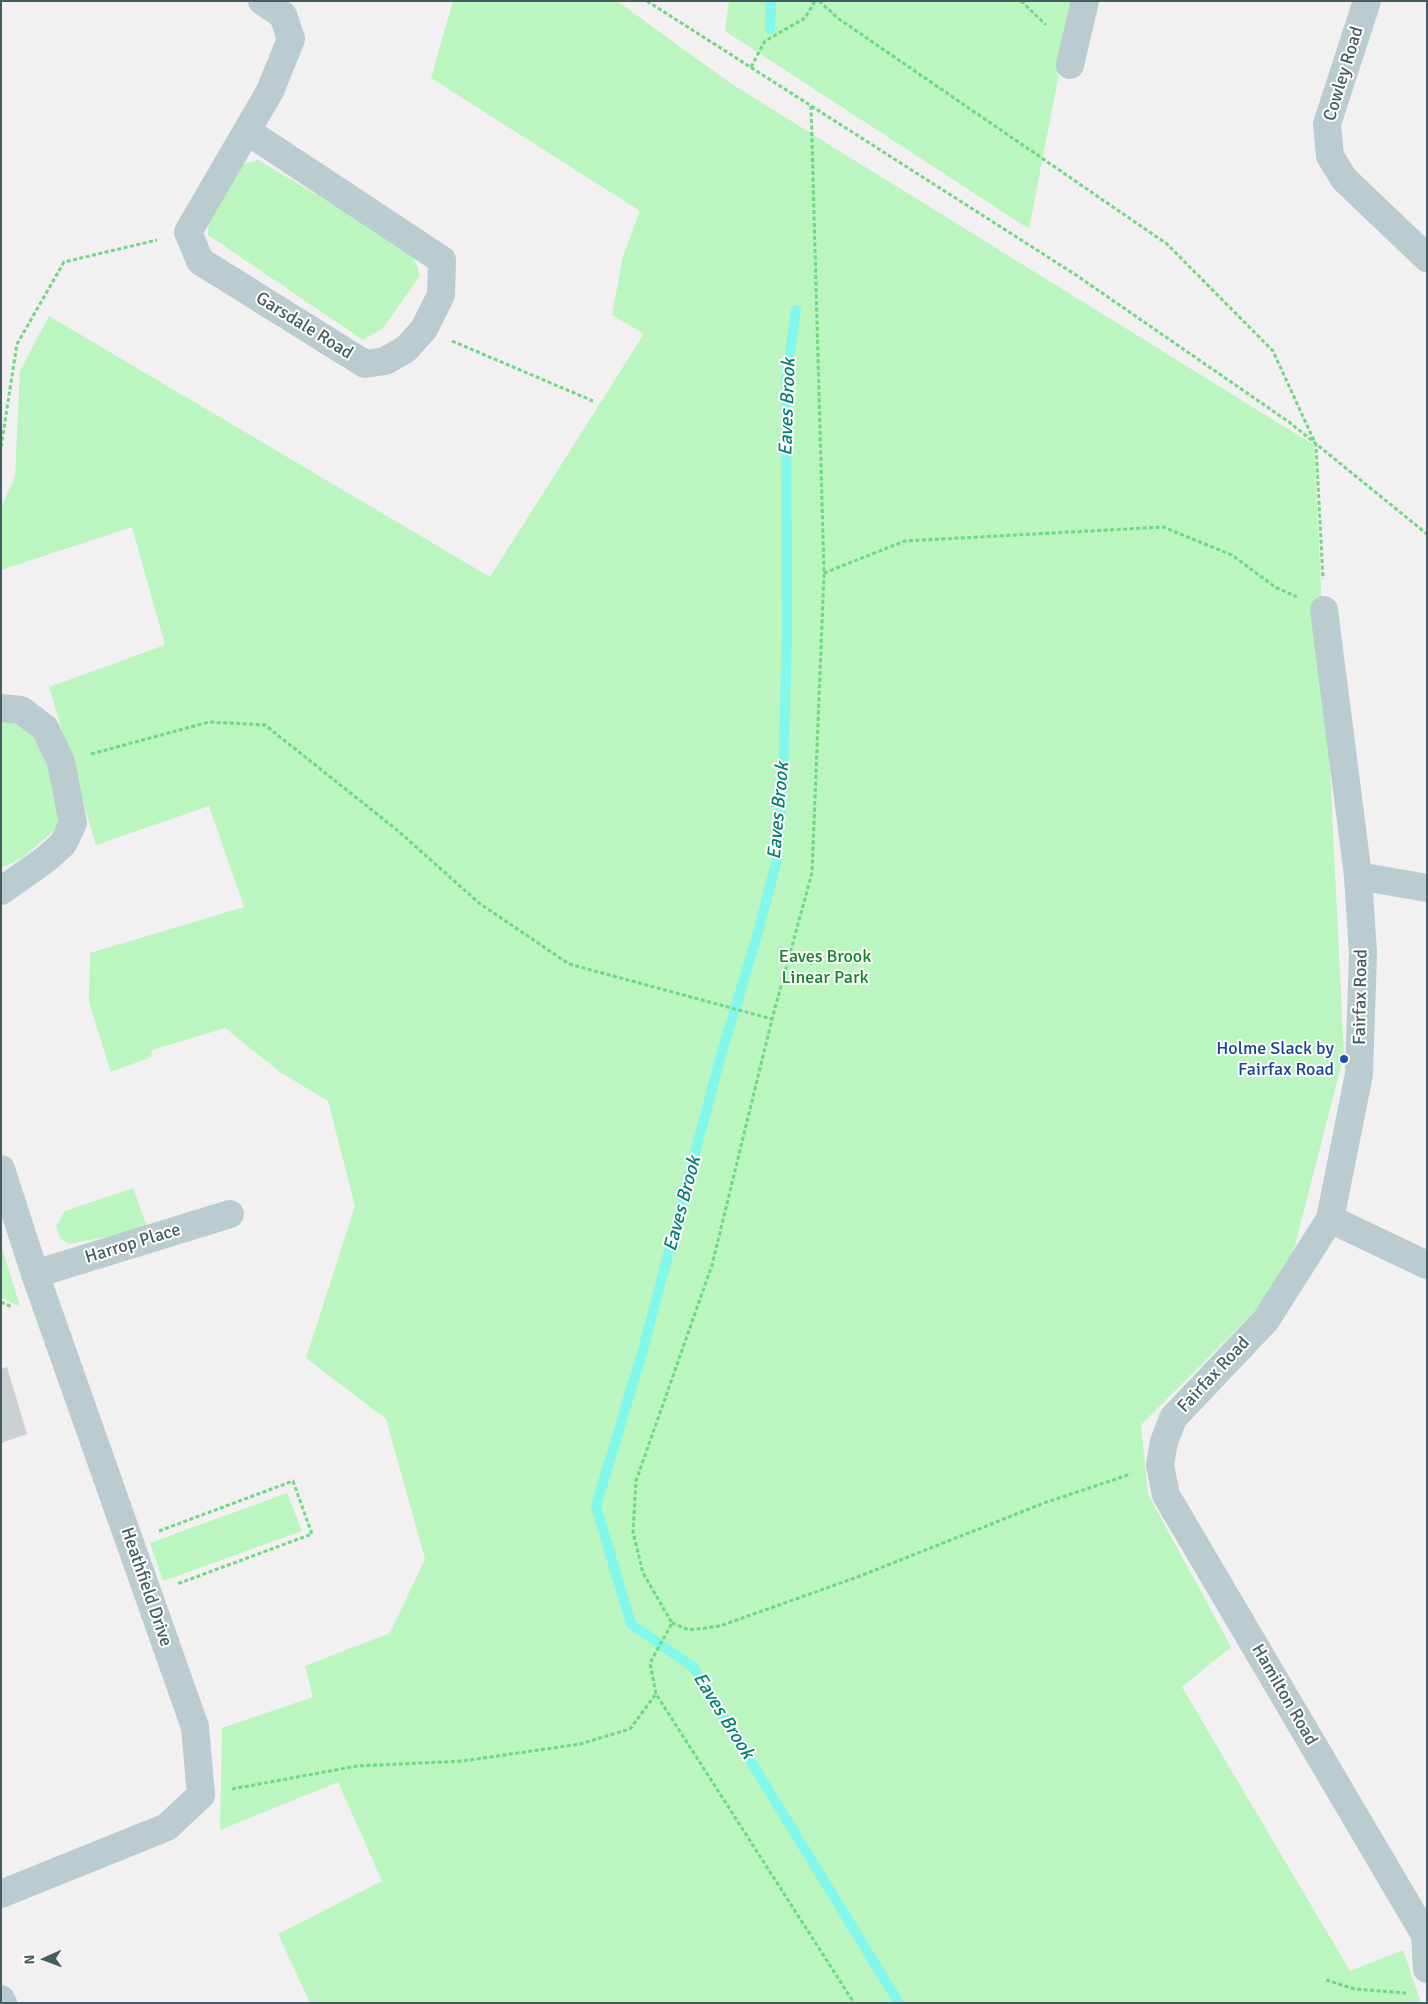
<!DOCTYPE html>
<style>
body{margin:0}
#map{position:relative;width:1428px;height:2004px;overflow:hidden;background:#f3f0f1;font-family:Signika,sans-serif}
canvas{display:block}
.frame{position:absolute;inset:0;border:2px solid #465c61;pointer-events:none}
.north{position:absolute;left:20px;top:1934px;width:50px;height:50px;-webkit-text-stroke:4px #fff;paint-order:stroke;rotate:268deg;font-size:14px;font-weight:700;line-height:20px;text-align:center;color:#465c61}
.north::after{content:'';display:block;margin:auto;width:18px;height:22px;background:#465c61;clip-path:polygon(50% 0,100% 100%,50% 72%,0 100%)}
</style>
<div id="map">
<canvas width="1428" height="2004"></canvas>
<div class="frame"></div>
<div class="north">N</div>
</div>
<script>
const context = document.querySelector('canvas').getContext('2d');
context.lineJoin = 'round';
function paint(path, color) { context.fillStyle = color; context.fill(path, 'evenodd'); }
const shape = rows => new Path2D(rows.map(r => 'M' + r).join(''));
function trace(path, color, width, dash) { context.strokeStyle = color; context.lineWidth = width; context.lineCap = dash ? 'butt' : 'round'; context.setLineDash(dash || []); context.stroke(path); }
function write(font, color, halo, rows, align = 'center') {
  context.font = font + ' Signika,sans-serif'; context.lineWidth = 4; context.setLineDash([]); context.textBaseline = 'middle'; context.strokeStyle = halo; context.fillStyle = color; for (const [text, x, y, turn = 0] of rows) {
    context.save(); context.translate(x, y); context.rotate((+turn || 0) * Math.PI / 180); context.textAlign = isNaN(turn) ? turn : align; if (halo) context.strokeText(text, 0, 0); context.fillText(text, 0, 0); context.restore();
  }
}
paint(shape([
 [453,1,617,1,733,85,1314,445,1344,1055,1286,1280,1141,1425,1148,1494,1231,1647,1182,1687,1350,1971,1403,1950,1421,2003,310,2003,278,1934,382,1881,338,1782,220,1830,222,1728,313,1697,305,1666,390,1633,425,1559,386,1419,306,1358,355,1206,328,1101,280,1072,225,1028,152,1050,151,1057,111,1072,89,1002,90,953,244,907,209,806,96,845,49,687,165,645,132,527,1,570,1,508,15,477,20,371,49,316,490,577,644,334,612,315,623,256,640,211,431,78],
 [729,1,1073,1,1029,229,725,31],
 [258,160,412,251,420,276,383,328,363,340,208,235,209,215,237,166],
 [1,718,28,727,45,753,63,811,55,830,23,857,1,868],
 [133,1188,148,1229,69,1244,60,1238,56,1226,65,1211],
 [1,1245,20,1306,1,1298],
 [287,1493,302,1531,163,1581,150,1543]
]), '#bbf5bf');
trace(shape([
 [770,29,771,1],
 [796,310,786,380,787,632,783,784,777,859,759,929,720,1059,642,1353,596,1506,631,1624,693,1667,899,2003]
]), '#82f7eb', 10);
paint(shape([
 [7,1367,27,1434,1,1443,1,1369]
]), '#cad0d4');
trace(shape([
 [647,1,1076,275,1289,422,1427,534],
 [819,1,839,19,1167,244,1273,351,1316,445,1323,579],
 [1021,1,1046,25],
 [751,67,765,41,805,18,815,1],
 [811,106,824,573,812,873,772,1019,712,1265,636,1481,633,1532,643,1573,672,1623,650,1663,656,1694,854,2003],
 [452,341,593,401],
 [1,447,17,344,64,262,157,240],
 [824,573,905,541,1163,527,1232,555,1275,587,1297,597],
 [91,754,209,722,265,725,397,830,479,903,569,964,772,1019],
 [1,1302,12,1307],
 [159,1531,293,1481,312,1534,177,1584],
 [672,1623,689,1630,720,1626,860,1576,1044,1503,1131,1474],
 [232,1789,357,1766,463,1761,580,1744,630,1729,656,1694],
 [1326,1980,1355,1989,1406,1993]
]), '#6ed883', 3, [4, 2.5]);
trace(shape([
 [1367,1,1327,124,1330,156,1344,179,1427,258],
 [1070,65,1085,1],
 [247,131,442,260,441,295,424,329,406,349,385,361,365,364,200,261,188,232,270,91,291,39,283,15,262,1],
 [1324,610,1358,876,1363,953,1359,1074,1330,1219,1266,1320,1173,1418,1164,1442,1160,1465,1166,1495,1425,1935,1427,1969],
 [1,708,21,710,45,728,61,762,73,823,63,844,46,859,1,891],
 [1358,876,1427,888],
 [1,1169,35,1274,195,1727,201,1795,167,1827,1,1894],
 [1330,1219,1427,1265],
 [35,1274,230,1214],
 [1,1999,3,2003]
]), '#bacccf', 28);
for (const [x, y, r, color] of [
 [1344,1059,5,"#1a4fb4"]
]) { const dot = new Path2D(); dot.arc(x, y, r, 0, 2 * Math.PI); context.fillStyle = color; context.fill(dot); trace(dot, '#fff', 2); }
write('18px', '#465c61', '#fff', [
 ["Cowley Road",1344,74,-73],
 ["Garsdale Road",304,326,32],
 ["Fairfax Road",1361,997,-89],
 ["Harrop Place",133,1244,-17],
 ["Fairfax Road",1214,1375,-47],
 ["Heathfield Drive",146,1587,71],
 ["Hamilton Road",1284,1695,60]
]);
write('18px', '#0c8723', '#fff', [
 ["Eaves Brook",825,957],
 ["Linear Park",825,978]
]);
write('18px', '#164399', '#fff', [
 ["Holme Slack by",1334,1049],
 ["Fairfax Road",1334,1070]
], 'right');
write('italic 19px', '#067f72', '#fff', [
 ["Eaves Brook",788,407,-88],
 ["Eaves Brook",779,811,-85],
 ["Eaves Brook",683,1204,-75],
 ["Eaves Brook",723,1716,58]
]);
</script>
